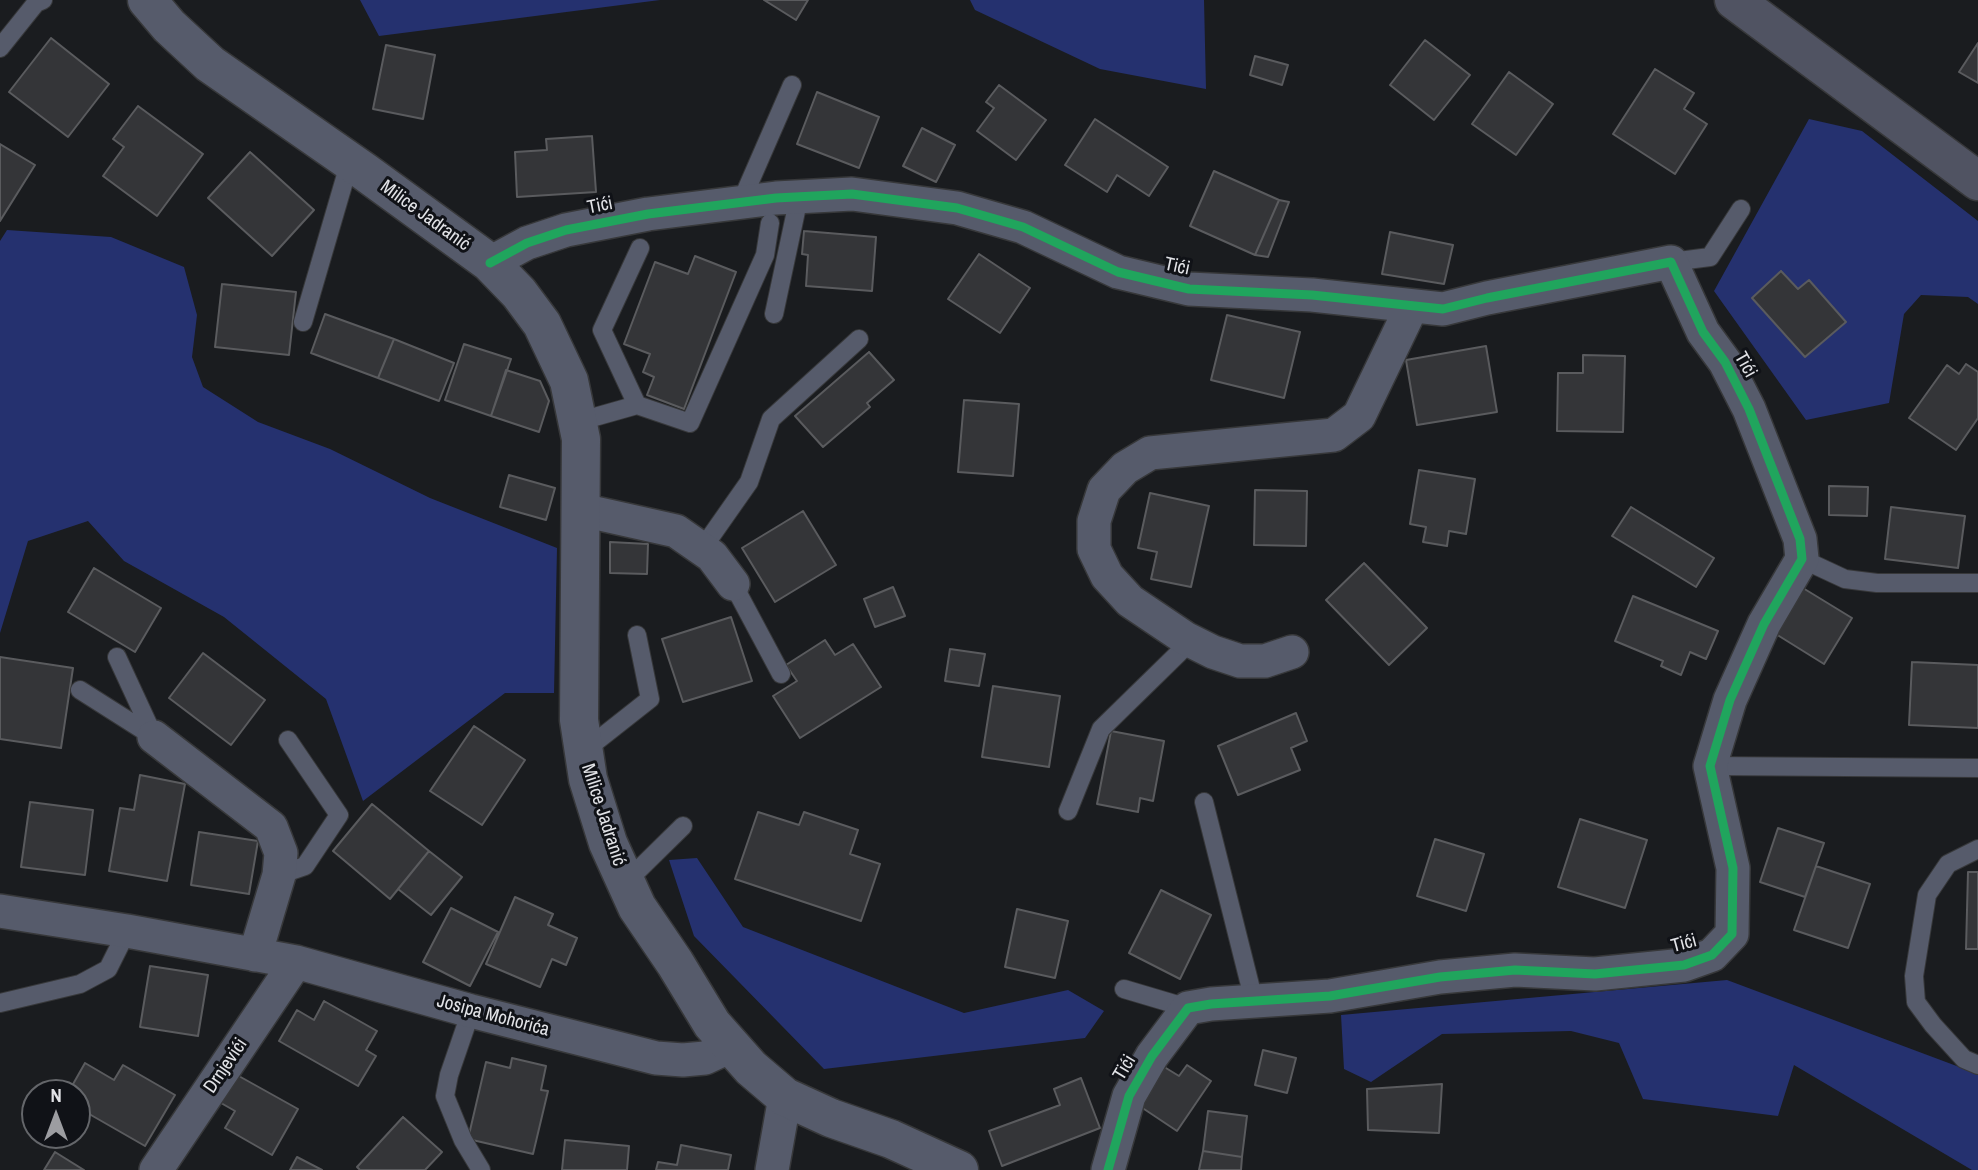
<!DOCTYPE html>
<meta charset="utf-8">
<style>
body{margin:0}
#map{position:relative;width:1978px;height:1170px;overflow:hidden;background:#1a1c1f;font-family:"Archivo Narrow",sans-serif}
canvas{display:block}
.north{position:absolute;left:21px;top:1079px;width:70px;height:70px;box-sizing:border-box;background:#101217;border:2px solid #64666a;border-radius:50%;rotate:0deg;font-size:19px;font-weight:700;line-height:28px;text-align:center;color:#e2e3e7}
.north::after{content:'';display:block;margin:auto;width:24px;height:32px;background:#9c9da1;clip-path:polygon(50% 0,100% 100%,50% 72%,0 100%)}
</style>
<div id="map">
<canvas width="1978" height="1170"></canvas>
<div class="north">N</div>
</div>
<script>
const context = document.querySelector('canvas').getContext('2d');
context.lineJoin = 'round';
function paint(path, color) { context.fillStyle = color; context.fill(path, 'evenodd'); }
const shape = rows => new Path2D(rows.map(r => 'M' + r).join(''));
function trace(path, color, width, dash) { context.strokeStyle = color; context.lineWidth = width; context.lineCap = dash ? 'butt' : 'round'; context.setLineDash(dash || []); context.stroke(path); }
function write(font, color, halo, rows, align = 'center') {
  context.font = font + ' "Archivo Narrow",sans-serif'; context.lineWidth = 6; context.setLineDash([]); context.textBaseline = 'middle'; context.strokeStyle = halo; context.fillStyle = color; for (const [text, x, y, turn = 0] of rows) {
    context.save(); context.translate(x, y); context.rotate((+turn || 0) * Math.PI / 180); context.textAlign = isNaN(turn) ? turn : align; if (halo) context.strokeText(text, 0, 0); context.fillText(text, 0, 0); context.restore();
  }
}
paint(shape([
 [360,0,660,0,379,36],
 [970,0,1204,0,1206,89,1100,69,975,10],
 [1809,119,1862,131,1978,221,1978,304,1968,297,1921,295,1904,314,1889,403,1806,420,1714,291],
 [7,230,111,237,184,267,197,315,192,357,203,387,258,422,330,449,430,498,557,548,554,693,505,693,363,801,326,699,224,617,124,561,88,521,28,541,0,633,0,241],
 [697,858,743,927,964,1013,1068,990,1104,1011,1085,1038,824,1069,694,936,669,860],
 [1727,980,1978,1074,1978,1170,1972,1170,1794,1065,1778,1116,1643,1099,1619,1043,1571,1031,1442,1034,1371,1082,1344,1069,1341,1015]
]), '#25316f');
const building = shape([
 [764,0,808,0,796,20,764,0],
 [51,38,109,84,68,137,9,92,51,38],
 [1425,40,1470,75,1434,120,1390,85,1425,40],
 [1978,43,1978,83,1959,72,1978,43],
 [386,45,435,55,423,119,373,109,386,45],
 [1255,56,1288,65,1282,85,1250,75,1255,56],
 [1655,69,1694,93,1684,109,1707,124,1675,174,1613,134,1655,69],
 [1509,72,1553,104,1516,155,1472,124,1509,72],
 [999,85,1046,120,1016,160,977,131,994,108,986,102,999,85],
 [817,92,879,117,859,168,797,144,817,92],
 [138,106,203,154,157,216,103,176,124,147,113,139,138,106],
 [1095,119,1168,167,1149,196,1117,175,1107,192,1065,165,1095,119],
 [922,128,955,145,936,182,903,166,922,128],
 [592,136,596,192,517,197,515,152,547,150,546,139,592,136],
 [0,144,35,165,0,221,0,144],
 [250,152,314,210,272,256,208,198,250,152],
 [1214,171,1279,200,1255,255,1190,226,1214,171],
 [1279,200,1289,202,1268,257,1255,255,1279,200],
 [804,231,876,237,872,291,806,286,808,255,802,254,804,231],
 [1390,232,1453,245,1444,284,1382,274,1390,232],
 [979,254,1030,288,1000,333,948,299,979,254],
 [695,256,736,272,684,409,647,395,654,377,643,372,650,354,624,344,655,262,688,274,695,256],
 [1781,271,1798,289,1809,280,1846,322,1805,357,1752,298,1781,271],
 [222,284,296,292,289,355,215,347,222,284],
 [325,314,394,339,378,378,311,353,325,314],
 [1227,315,1300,332,1284,398,1211,380,1227,315],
 [394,339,454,363,439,401,378,378,394,339],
 [464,344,511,359,491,416,445,400,464,344],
 [1486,346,1497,412,1417,425,1406,360,1486,346],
 [869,352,894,380,867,403,870,407,823,447,795,416,869,352],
 [1583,355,1625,356,1623,432,1557,431,1558,373,1583,373,1583,355],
 [1966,364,1978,372,1978,418,1956,450,1909,418,1947,365,1959,374,1966,364],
 [506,370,540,381,549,401,539,432,491,416,506,370],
 [964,400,1019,404,1013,476,958,472,964,400],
 [1419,470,1475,479,1466,534,1449,531,1447,546,1423,542,1426,527,1410,524,1419,470],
 [509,475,555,488,546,520,500,507,509,475],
 [1829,486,1868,487,1867,516,1829,515,1829,486],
 [1255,490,1307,491,1306,546,1254,545,1255,490],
 [1150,493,1209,506,1191,587,1151,579,1157,552,1138,548,1150,493],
 [1631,507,1714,558,1696,587,1612,536,1631,507],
 [1891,507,1965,516,1958,568,1885,559,1891,507],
 [803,511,836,565,775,602,742,548,803,511],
 [610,542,648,544,647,574,610,573,610,542],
 [1364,563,1427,628,1389,665,1326,600,1364,563],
 [94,568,161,608,135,652,68,612,94,568],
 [1798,585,1852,618,1824,664,1771,631,1798,585],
 [893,587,905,616,875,627,864,599,893,587],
 [1633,596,1718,631,1706,659,1690,652,1681,675,1661,666,1663,661,1615,641,1633,596],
 [731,617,752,681,683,702,662,639,731,617],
 [825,640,835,655,853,644,881,687,800,738,773,696,797,681,786,665,825,640],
 [950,649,985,654,979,686,945,681,950,649],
 [203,653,265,700,231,745,169,698,203,653],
 [0,657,73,668,61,748,0,739,0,657],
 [1912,662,1978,665,1978,728,1909,725,1912,662],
 [993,686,1060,696,1049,767,982,757,993,686],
 [1296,713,1307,741,1291,748,1300,770,1238,795,1218,746,1296,713],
 [474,726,525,760,482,825,430,791,474,726],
 [1111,731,1164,741,1153,801,1140,798,1138,812,1097,804,1111,731],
 [140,775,185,784,167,881,109,871,120,808,134,810,140,775],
 [30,802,93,810,85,875,21,867,30,802],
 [372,804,429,851,390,899,333,851,372,804],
 [758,812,799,825,804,812,858,830,850,854,880,864,861,921,735,879,758,812],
 [1580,819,1647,840,1625,908,1558,887,1580,819],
 [1778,828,1824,843,1805,897,1760,882,1778,828],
 [199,832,258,841,249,894,191,885,199,832],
 [1435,839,1484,854,1466,911,1417,896,1435,839],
 [429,851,462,877,431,915,398,889,429,851],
 [1816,866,1870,884,1848,948,1794,930,1816,866],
 [1968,872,1978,872,1978,949,1966,949,1968,872],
 [1161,890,1211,915,1180,979,1129,953,1161,890],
 [515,897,553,914,548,925,577,938,566,965,552,959,540,987,486,964,515,897],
 [451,908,498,932,470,986,423,962,451,908],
 [1017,909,1068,921,1055,978,1005,967,1017,909],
 [150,966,208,975,198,1036,140,1027,150,966],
 [324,1001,377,1031,366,1050,376,1056,358,1086,279,1041,297,1010,314,1020,324,1001],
 [1263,1050,1296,1058,1287,1093,1255,1085,1263,1050],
 [512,1058,546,1066,541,1090,548,1091,533,1154,468,1139,486,1062,510,1068,512,1058],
 [85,1063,114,1080,123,1065,175,1095,145,1146,77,1107,77,1093,68,1093,85,1063],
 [1161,1065,1179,1076,1187,1065,1211,1081,1177,1131,1135,1103,1161,1065],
 [237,1075,298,1109,272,1155,225,1128,235,1111,221,1103,237,1075],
 [1081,1078,1100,1128,1002,1166,989,1131,1060,1105,1054,1089,1081,1078],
 [1442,1084,1439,1133,1368,1130,1367,1089,1442,1084],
 [1208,1111,1247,1116,1242,1157,1203,1151,1208,1111],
 [403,1117,442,1152,425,1170,360,1170,357,1167,403,1117],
 [565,1140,629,1146,627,1170,562,1170,565,1140],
 [681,1145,731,1155,728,1170,656,1170,658,1162,677,1165,681,1145],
 [1203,1151,1242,1157,1241,1170,1199,1170,1203,1151],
 [55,1152,84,1170,44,1170,55,1152],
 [297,1157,322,1170,290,1170,297,1157]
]);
paint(building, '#343538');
trace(building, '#5a5b5e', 2);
const service = shape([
 [0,48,36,3,43,0],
 [741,202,792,85],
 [1671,262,1710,257,1741,209],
 [774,314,799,197],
 [303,322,350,161],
 [637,405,690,423,765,255,770,223],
 [577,422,637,405,602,330,640,248],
 [702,549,749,482,771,419,859,339],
 [1802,559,1845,579,1877,583,1978,583],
 [733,584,781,674],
 [117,657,154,737],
 [80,690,154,737],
 [584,751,650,699,637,635],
 [1710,766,1978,768],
 [1204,802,1254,1001],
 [1068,811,1101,729,1191,641],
 [1978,849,1948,864,1927,895,1914,976,1916,1002,1933,1025,1964,1059,1978,1065],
 [279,875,305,866,339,815,288,740],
 [626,882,683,826],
 [1124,989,1188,1008],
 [0,1003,80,984,108,969,127,931],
 [471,1011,449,1075,445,1096,463,1140,481,1170]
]);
const minor = shape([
 [490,263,527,243,566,230,648,214,776,198,852,194,957,208,1023,227,1118,272,1189,289,1312,295,1443,309,1487,298,1671,262,1703,332,1725,362,1749,409,1800,539,1802,559,1764,624,1730,700,1710,766,1733,868,1732,934,1712,955,1684,965,1595,974,1515,970,1440,977,1330,996,1211,1004,1188,1008,1152,1056,1129,1096,1108,1170],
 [582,510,676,531,712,556,733,584],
 [1292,652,1265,661,1240,661,1213,652,1185,638,1130,601,1107,576,1094,549,1094,521,1104,490,1125,468,1150,453,1334,435,1359,416,1412,306],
 [154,737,271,827,281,853,279,875,255,955],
 [0,911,127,931,296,962,471,1011,656,1058,683,1060,705,1058,731,1046],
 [156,1170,296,962],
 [772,1170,785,1097]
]);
const tertiary = shape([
 [147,0,169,26,210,64,365,172,490,263,519,293,542,324,569,381,581,439,579,720,588,779,608,843,637,907,675,963,712,1024,751,1068,785,1097,831,1118,891,1139,959,1170]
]);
const secondary = shape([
 [1734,0,1978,181]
]);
trace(service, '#37383a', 20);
trace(minor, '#37383a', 36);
trace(tertiary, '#37383a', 41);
trace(secondary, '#37383a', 41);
trace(service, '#565b6b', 18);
trace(minor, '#565b6b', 33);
trace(tertiary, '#565b6b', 38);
trace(secondary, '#505362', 38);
trace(shape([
 [490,263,527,243,566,230,648,214,776,198,852,194,957,208,1023,227,1118,272,1189,289,1312,295,1443,309,1487,298,1671,262,1703,332,1725,362,1749,409,1800,539,1802,559,1764,624,1730,700,1710,766,1733,868,1732,934,1712,955,1684,965,1595,974,1515,970,1440,977,1330,996,1211,1004,1188,1008,1152,1056,1129,1096,1108,1170]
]), '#20a55d', 9);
write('19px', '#e2e3e7', '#101217', [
 ["Tići",600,206,-11],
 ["Milice Jadranić",425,216,36],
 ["Tići",1177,267,12],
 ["Tići",1745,365,61],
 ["Milice Jadranić",603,815,72],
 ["Tići",1684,944,-15],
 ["Josipa Mohorića",493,1016,15],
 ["Drnjevići",226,1066,-56],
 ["Tići",1125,1068,-59]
]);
</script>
